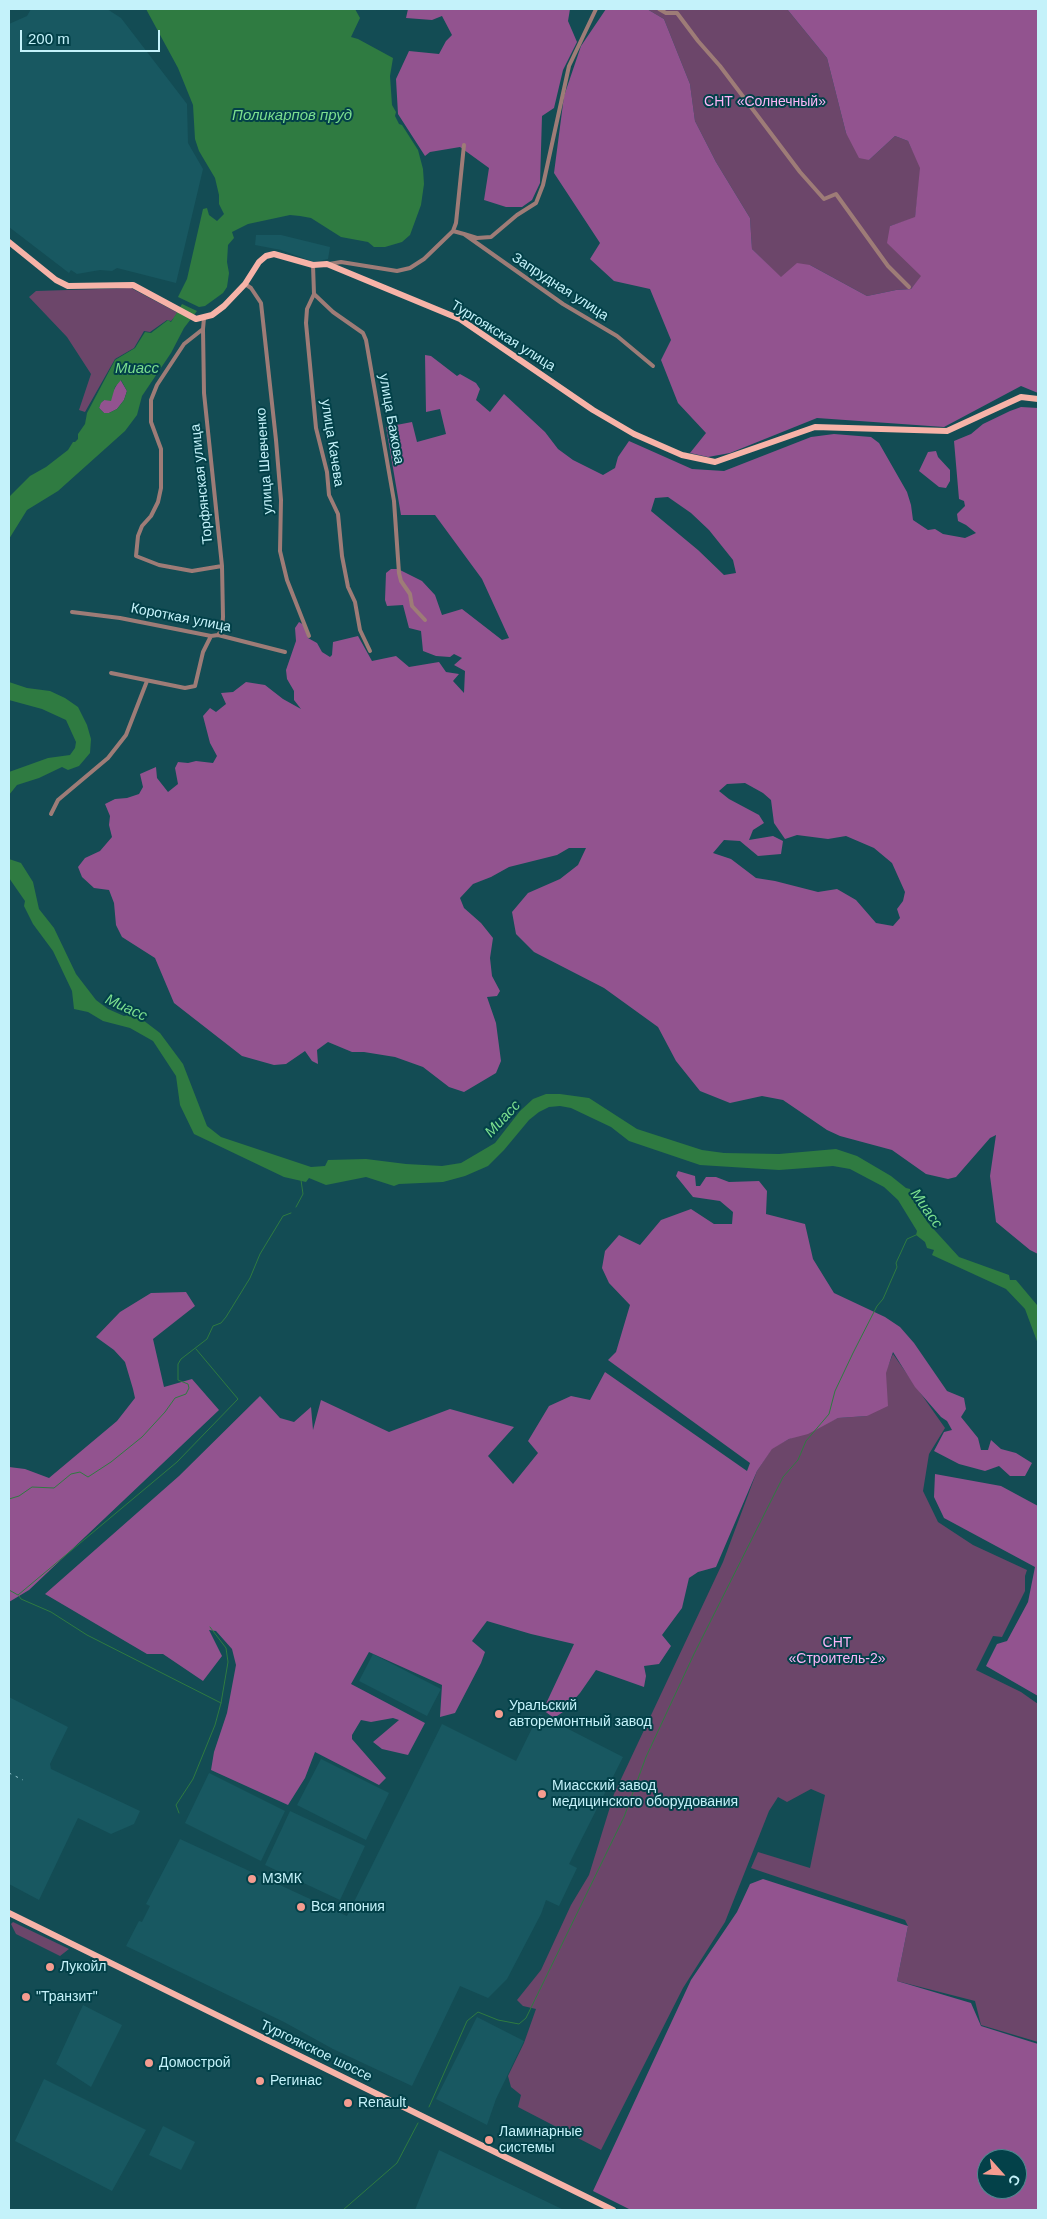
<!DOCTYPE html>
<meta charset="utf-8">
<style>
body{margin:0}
#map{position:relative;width:1047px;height:2219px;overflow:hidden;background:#134c54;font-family:Helvetica,sans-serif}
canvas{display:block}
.frame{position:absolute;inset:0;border:10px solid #c4f2fa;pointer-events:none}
.north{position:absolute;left:977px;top:2149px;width:50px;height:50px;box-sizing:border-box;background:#034149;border:1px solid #508890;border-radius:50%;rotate:116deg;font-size:14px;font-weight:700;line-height:20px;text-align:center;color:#c4f2fa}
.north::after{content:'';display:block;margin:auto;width:18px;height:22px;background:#f59c90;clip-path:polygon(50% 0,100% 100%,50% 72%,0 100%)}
.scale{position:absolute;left:20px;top:30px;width:140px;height:22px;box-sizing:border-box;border:2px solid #c4f2fa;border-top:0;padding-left:6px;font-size:15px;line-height:18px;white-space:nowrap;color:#c4f2fa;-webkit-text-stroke:4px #034149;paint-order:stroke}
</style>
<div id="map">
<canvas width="1047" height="2219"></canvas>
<div class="frame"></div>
<div class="north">С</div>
<div class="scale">200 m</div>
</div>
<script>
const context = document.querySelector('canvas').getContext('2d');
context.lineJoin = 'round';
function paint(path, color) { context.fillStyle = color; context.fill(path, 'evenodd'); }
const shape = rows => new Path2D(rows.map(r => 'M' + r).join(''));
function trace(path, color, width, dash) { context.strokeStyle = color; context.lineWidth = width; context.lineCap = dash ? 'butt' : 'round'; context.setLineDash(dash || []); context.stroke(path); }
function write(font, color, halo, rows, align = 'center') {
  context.font = font + ' Helvetica,sans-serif'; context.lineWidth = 4; context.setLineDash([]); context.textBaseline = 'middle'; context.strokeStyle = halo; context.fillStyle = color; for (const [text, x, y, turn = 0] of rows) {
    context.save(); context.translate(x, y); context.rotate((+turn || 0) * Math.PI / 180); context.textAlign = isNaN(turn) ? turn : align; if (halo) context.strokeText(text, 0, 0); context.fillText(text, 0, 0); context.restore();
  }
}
paint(shape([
 [31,9,107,9,121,18,187,104,188,143,203,169,176,283,117,268,112,271,100,270,77,274,71,270,69,273,9,227,9,24,27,16],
 [256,235,281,235,330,247,328,259,314,262,281,250,255,245],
 [373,1654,441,1689,427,1716,359,1681],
 [9,1697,68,1727,50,1764,51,1769,140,1811,134,1824,111,1834,78,1818,39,1900,9,1884],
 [539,1714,623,1757,571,1860,569,1864,577,1868,559,1906,546,1900,541,1914,507,1979,488,1998,460,1986,412,2086,333,2049,284,2022,126,1946,139,1921,142,1922,150,1906,146,1904,180,1839,347,1916,442,1724,516,1761],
 [321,1759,389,1793,366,1840,297,1805],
 [209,1773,285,1811,261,1861,185,1823],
 [290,1811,365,1846,340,1900,265,1865],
 [83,2005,122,2025,91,2087,56,2064],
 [477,2017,524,2041,496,2099,487,2125,436,2099],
 [44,2079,146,2130,112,2191,15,2141],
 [163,2126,195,2142,181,2170,149,2155],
 [439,2150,564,2210,415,2210]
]), '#185861');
paint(shape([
 [647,9,787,9,827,58,846,133,869,160,895,136,908,141,921,168,915,218,890,226,922,276,911,289,896,290,867,296,810,265,781,278,752,249,750,218,716,162,695,121,690,84,664,19],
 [131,288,178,313,171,321,167,320,150,332,144,331,134,348,115,359,85,412,79,410,91,374,67,337,29,297,36,291],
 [893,1354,945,1428,929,1454,923,1491,938,1522,973,1545,1027,1570,1025,1576,1025,1591,1002,1637,993,1636,976,1670,1021,1692,1038,1704,1038,2042,981,2025,975,2001,897,1981,908,1926,905,1920,751,1868,758,1852,810,1868,825,1795,811,1789,787,1802,778,1797,769,1811,725,1922,683,1988,601,2150,518,2107,521,2095,511,2087,508,2076,524,2043,536,2009,523,2006,517,2000,541,1970,571,1905,589,1875,614,1794,723,1562,757,1471,772,1448,789,1439,838,1418,867,1416],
 [13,1922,69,1949,60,1956,16,1934,11,1924]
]), '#6c466a');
paint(shape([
 [408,9,570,9,568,21,577,42,563,70,554,108,542,116,540,183,532,200,522,207,506,207,484,200,489,168,460,147,430,152,425,156,398,114,396,79,409,51,439,54,446,41,452,35,442,16,432,20,406,18],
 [606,9,647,9,664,19,690,84,695,121,716,162,750,218,752,249,781,277,797,263,810,265,867,296,896,290,911,289,921,276,887,243,890,226,915,217,920,168,908,141,895,136,869,160,859,158,846,133,827,58,787,9,1038,9,1038,393,1021,386,944,427,817,418,730,453,708,457,690,453,706,433,678,403,661,360,671,340,650,289,614,281,590,259,600,243,554,173,564,96,581,46],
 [425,355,431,356,457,376,460,374,476,383,480,389,476,400,490,412,504,394,545,432,558,449,573,460,603,475,615,468,618,457,629,441,692,469,724,471,811,437,834,434,871,437,879,443,907,492,911,505,913,520,928,530,935,529,943,534,965,538,976,533,966,525,958,521,957,514,965,506,964,501,959,499,954,441,971,434,983,424,1010,411,1021,407,1038,408,1038,1254,1030,1250,996,1222,990,1176,996,1135,990,1138,956,1177,948,1179,926,1174,892,1150,840,1136,827,1130,783,1100,762,1096,730,1103,700,1091,676,1061,658,1027,604,988,534,952,516,934,512,912,528,893,560,879,578,865,586,848,569,848,557,855,509,867,491,877,473,884,460,898,464,908,481,923,493,938,490,958,492,976,500,991,497,996,487,997,496,1023,501,1061,496,1073,464,1092,449,1087,423,1067,395,1057,364,1052,352,1052,328,1042,317,1050,318,1064,312,1061,305,1051,286,1064,274,1065,242,1056,174,1003,155,958,122,937,116,925,114,903,109,890,94,888,82,877,78,867,85,858,100,851,112,837,109,825,110,816,105,804,115,799,127,798,139,794,143,787,140,774,156,767,157,778,168,792,178,784,175,768,178,762,188,763,196,761,213,763,217,756,210,743,203,716,210,708,216,712,226,704,221,693,233,692,246,682,265,685,283,699,301,709,294,700,294,691,287,679,286,670,296,641,295,628,299,622,304,625,308,638,317,643,322,652,330,657,332,655,333,642,358,636,372,661,396,656,409,667,439,662,446,672,459,674,453,681,464,693,465,671,454,665,462,658,454,654,450,657,436,656,423,651,421,631,409,628,403,605,387,606,385,600,386,573,391,569,398,569,422,581,435,595,442,615,462,609,502,640,509,638,482,579,435,515,401,515,386,427,412,422,417,442,446,434,440,409,426,412],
 [668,497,691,513,709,530,733,560,736,573,724,575,698,550,651,511,655,498],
 [745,783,763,793,771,800,774,823,785,839,797,835,828,839,846,836,874,848,892,863,905,892,903,901,897,909,900,918,893,926,876,923,856,900,837,889,818,892,775,881,756,878,731,859,713,853,724,840,740,841,758,856,781,854,783,841,773,836,749,840,753,830,764,823,759,815,729,799,719,791,727,784],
 [120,379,127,391,124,400,117,409,109,413,104,413,99,408,100,403,111,395],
 [936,451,938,457,950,470,950,481,946,488,939,487,919,471,928,452],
 [678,1171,695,1176,696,1186,700,1186,706,1177,716,1177,729,1182,759,1181,767,1191,766,1214,805,1224,813,1259,834,1293,885,1317,900,1327,914,1343,947,1391,964,1398,966,1409,961,1417,978,1438,981,1450,988,1450,991,1440,1001,1449,1016,1453,1032,1463,1025,1476,1010,1476,999,1466,985,1471,959,1464,934,1451,944,1432,952,1430,947,1421,941,1417,915,1387,893,1352,886,1373,888,1406,867,1416,838,1418,808,1434,789,1439,772,1449,757,1471,716,1567,698,1572,689,1578,682,1608,662,1635,671,1646,659,1664,644,1666,646,1676,644,1687,596,1670,580,1693,563,1712,554,1718,543,1710,574,1644,531,1634,487,1621,472,1641,485,1652,481,1663,455,1713,440,1717,442,1685,369,1652,351,1684,425,1723,408,1755,382,1749,373,1742,399,1720,393,1718,371,1722,361,1720,352,1735,352,1739,386,1778,379,1785,315,1752,305,1778,288,1805,211,1770,214,1752,227,1713,236,1665,232,1649,216,1631,209,1630,222,1656,203,1681,163,1654,147,1654,45,1594,179,1476,260,1396,280,1418,294,1422,311,1407,313,1430,321,1400,389,1432,450,1409,514,1427,488,1456,513,1484,538,1453,528,1441,549,1406,571,1396,590,1400,605,1372,747,1471,750,1463,608,1360,616,1352,630,1305,609,1283,602,1268,605,1251,619,1235,640,1245,661,1220,691,1209,714,1224,732,1224,733,1212,720,1201,693,1197,676,1176],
 [186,1292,195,1306,153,1339,164,1387,192,1379,219,1410,29,1590,9,1602,9,1467,25,1469,49,1478,117,1421,135,1398,133,1389,125,1362,114,1350,96,1337,120,1312,151,1293],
 [935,1474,1001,1486,1038,1506,1038,1696,986,1666,997,1644,1007,1641,1028,1602,1035,1567,944,1518,934,1497],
 [763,1879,908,1926,897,1981,971,2003,981,2026,1038,2044,1038,2210,631,2210,593,2191,691,1980,737,1912,750,1884],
 [987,2159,1017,2159,1017,2189,987,2189]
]), '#92538f');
paint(shape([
 [146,9,355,9,360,18,351,37,358,39,393,58,390,76,392,105,396,112,395,116,399,124,402,125,418,150,423,169,424,184,421,205,410,235,402,242,385,247,374,247,368,242,341,237,311,218,300,216,290,215,248,224,232,232,234,238,228,245,227,262,229,273,227,287,223,293,205,306,199,307,178,297,187,279,203,209,207,208,209,215,217,221,224,214,219,204,219,195,215,178,199,151,195,139,193,105,178,68],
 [182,304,197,311,184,328,171,353,142,396,137,415,125,431,58,491,27,510,9,539,9,497,30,476,46,467,68,450,73,442,75,442,78,439,78,434,85,424,87,413,115,360,135,348,145,332,151,333,168,320,171,322],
 [121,380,127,391,124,400,117,409,109,413,104,413,99,408,101,403,104,400,111,401,115,387],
 [9,682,27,688,50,691,65,698,78,707,87,725,91,739,90,753,79,766,68,770,62,767,39,778,17,785,9,795,9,772,48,758,70,755,75,748,76,742,66,720,42,709,9,700],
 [9,859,21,863,33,882,39,909,54,928,76,974,96,1000,108,1009,124,1016,135,1014,160,1033,183,1064,207,1126,221,1137,311,1167,325,1166,328,1160,366,1159,406,1164,442,1166,461,1163,495,1143,520,1111,533,1099,546,1094,560,1094,589,1098,637,1129,702,1150,724,1153,779,1154,836,1149,857,1156,891,1176,906,1188,910,1189,912,1198,928,1223,959,1257,1009,1275,1010,1280,1016,1280,1037,1305,1038,1344,1025,1309,1006,1289,932,1255,934,1250,927,1248,925,1242,916,1235,917,1231,898,1200,884,1187,850,1169,833,1166,779,1170,700,1165,629,1141,611,1127,571,1108,560,1106,549,1107,539,1112,529,1120,504,1150,488,1166,465,1176,443,1182,399,1184,394,1186,366,1177,326,1185,309,1178,306,1182,284,1177,194,1134,180,1105,176,1076,153,1041,130,1028,103,1021,88,1012,74,1009,72,991,53,951,33,924,24,906,25,901,9,878]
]), '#2f7b41');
trace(shape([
 [296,1207,303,1194,301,1180],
 [9,1499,19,1496,32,1487,54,1488,71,1474,80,1472,88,1477,111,1462,142,1437,165,1412,175,1398,186,1394,189,1388,188,1384,178,1380,178,1364,181,1359,207,1339,213,1326,221,1323,226,1317,250,1278,260,1254,283,1216,291,1213],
 [9,1590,18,1595,177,1462,238,1399,196,1349],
 [19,1596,21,1599,51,1612,87,1635,221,1703],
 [179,1813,176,1805,193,1779,215,1725,221,1703,228,1662,226,1648,210,1627],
 [429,2107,467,2021,478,2012,498,2020,519,2024,526,2018,624,1817,646,1757,694,1654,783,1477,798,1460,806,1441,829,1414,835,1391,853,1353,877,1306,883,1299,897,1267,896,1263,907,1239,916,1235],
 [343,2210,397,2163,418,2123]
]), '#2f7b41', 1);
trace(shape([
 [659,9,666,13,677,13,698,41,720,66,800,172,824,199,836,194,888,266,909,287],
 [453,231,464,234,563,304,617,336,653,366],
 [464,234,477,238,491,237,517,215,536,203,543,185,569,66,596,9],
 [329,264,341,262,397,271,410,268,424,259,453,231,456,223,464,145],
 [313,265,314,294,307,309,306,323,316,428,327,472,329,495,338,514,342,556,348,587,355,602,360,630,370,651],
 [245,284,251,288,261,303,276,440,281,500,280,551,287,580,309,636],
 [314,294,333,312,363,333,366,340,394,501,399,573,401,581,410,594,412,606,425,620],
 [204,318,203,329,184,344,157,385,151,400,151,422,161,449,161,488,158,502,151,516,142,526,138,536,136,556,159,565,192,571,222,566],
 [203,329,204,393,222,566,223,617,222,629,218,635],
 [72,612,120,618,211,636,218,635,285,652],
 [111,673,185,688,195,686,203,652,211,636],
 [51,814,58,800,108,758,126,735,147,681]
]), '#9e7c77', 4);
trace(shape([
 [9,242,56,280,68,286,133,285,196,319,212,315,224,306,245,284,259,262,266,256,274,254,313,265,327,264,460,319,593,410,634,434,682,455,715,462,815,427,947,431,1021,397,1038,399],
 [9,1913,613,2210]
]), '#f7b3a8', 6);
trace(shape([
 [9,1773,23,1780]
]), '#97c8d0', 1, [2.5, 5]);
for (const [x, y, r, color] of [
 [499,1714,5,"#f59c90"],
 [542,1794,5,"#f59c90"],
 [252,1879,5,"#f59c90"],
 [301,1907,5,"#f59c90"],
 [50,1967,5,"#f59c90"],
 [26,1997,5,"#f59c90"],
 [149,2063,5,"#f59c90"],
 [260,2081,5,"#f59c90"],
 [348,2103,5,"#f59c90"],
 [489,2140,5,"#f59c90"]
]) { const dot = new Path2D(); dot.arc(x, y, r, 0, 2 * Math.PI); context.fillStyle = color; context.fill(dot); trace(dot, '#034149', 2); }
write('14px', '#fcb5f7', '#034149', [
 ["СНТ «Солнечный»",765,102],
 ["СНТ",837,1643],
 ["«Строитель-2»",837,1659]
]);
write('14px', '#c4f2fa', '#034149', [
 ["Запрудная улица",560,287,33],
 ["Тургоякская улица",503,336,32],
 ["улица Бажова",391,419,80],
 ["улица Качева",332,443,81],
 ["улица Шевченко",265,461,-94],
 ["Торфянская улица",202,484,-96],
 ["Короткая улица",181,618,11],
 ["Тургоякское шоссе",316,2051,26]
]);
write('14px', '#c4f2fa', '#034149', [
 ["Уральский",509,1706],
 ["авторемонтный завод",509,1722],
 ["Миасский завод",552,1786],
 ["медицинского оборудования",552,1802],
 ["МЗМК",262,1879],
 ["Вся япония",311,1907],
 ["Лукойл",60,1967],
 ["\"Транзит\"",36,1997],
 ["Домострой",159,2063],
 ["Регинас",270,2081],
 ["Renault",358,2103],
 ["Ламинарные",499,2132],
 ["системы",499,2148]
], 'left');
write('italic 15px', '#7bde8e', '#034149', [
 ["Поликарпов пруд",292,116],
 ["Миасс",137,369],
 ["Миасс",126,1008,25],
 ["Миасс",503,1119,-47],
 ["Миасс",926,1209,55]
]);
</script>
